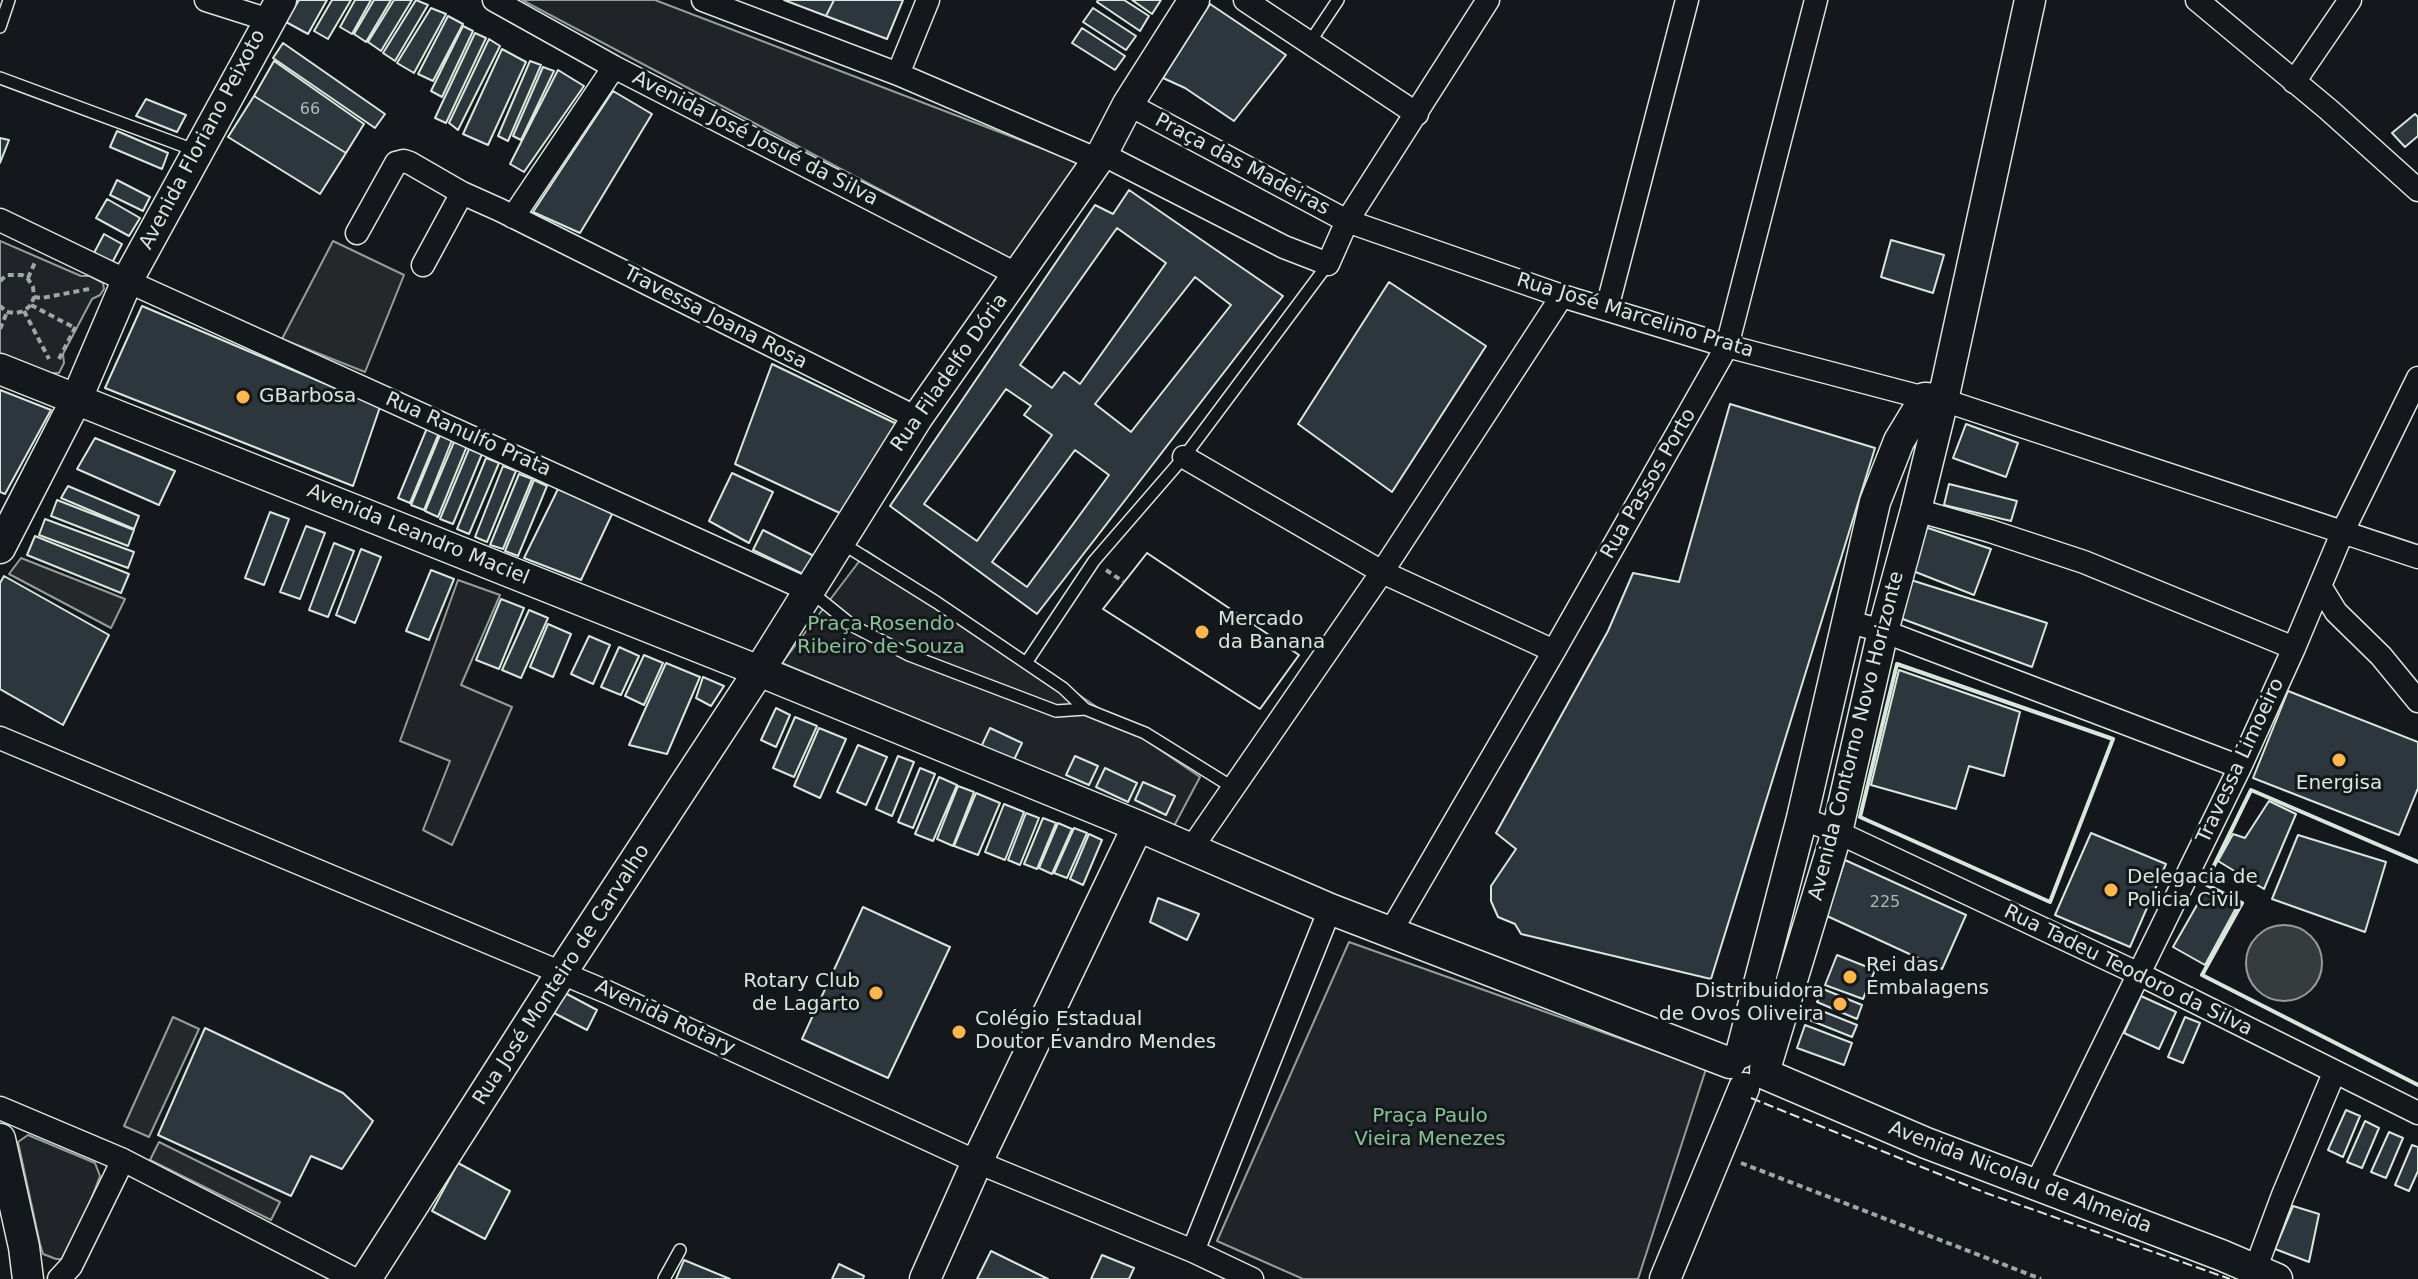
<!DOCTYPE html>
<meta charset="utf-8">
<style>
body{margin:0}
canvas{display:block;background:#14181c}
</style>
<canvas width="2418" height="1279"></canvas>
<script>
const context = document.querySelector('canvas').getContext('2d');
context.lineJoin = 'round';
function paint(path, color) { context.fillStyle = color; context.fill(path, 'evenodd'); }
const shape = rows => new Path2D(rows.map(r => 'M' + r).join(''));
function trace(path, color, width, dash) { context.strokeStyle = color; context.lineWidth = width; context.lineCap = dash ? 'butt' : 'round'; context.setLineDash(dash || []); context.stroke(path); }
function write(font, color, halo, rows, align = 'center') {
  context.font = font + ' "DejaVu Sans",sans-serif'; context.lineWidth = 6; context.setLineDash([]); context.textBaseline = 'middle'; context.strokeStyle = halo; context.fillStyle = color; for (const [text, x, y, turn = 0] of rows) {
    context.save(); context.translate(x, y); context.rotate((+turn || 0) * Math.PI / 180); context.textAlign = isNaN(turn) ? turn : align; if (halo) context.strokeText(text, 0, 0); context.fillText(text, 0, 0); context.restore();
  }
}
const green = shape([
 [522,0,655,0,1083,164,1011,259,522,0],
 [0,241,81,276,90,276,103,283,104,289,100,295,92,299,63,354,64,363,59,373,49,373,0,354,0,241],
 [867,551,1200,777,1173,828,782,663,867,551],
 [458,580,500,595,461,685,512,707,452,845,423,830,450,761,400,741,458,580],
 [1349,942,1706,1069,1638,1279,1303,1279,1217,1241,1349,942],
 [28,1135,95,1163,100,1176,70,1255,64,1259,56,1259,43,1254,40,1244,18,1142,28,1135]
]);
paint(green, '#202428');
trace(green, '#939e99', 2);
const parking = shape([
 [333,241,404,275,365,372,282,339,333,241],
 [21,558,125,599,111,628,9,574,21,558],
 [173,1017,199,1029,149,1137,124,1126,173,1017],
 [159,1142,280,1202,271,1220,150,1160,159,1142]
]);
paint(parking, '#24282b');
trace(parking, '#939e99', 2);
const water = shape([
 '2246 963a38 38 0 1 1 76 0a38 38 0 1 1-76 0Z'
]);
paint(water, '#363b3e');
trace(water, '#939e99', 2);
const building = shape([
 [299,0,327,0,308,34,286,22,299,0],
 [332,0,351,0,328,39,314,31,332,0],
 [355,0,371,0,352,34,340,27,355,0],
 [374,0,391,0,366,42,354,34,374,0],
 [394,0,412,0,381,51,368,42,394,0],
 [416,0,428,5,395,61,383,53,416,0],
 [784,0,834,0,826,16,784,0],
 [834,0,903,0,887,39,826,16,834,0],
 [1098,0,1124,0,1149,16,1140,31,1097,2,1098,0],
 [1132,0,1161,0,1152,14,1132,0],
 [1210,4,1286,55,1234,121,1185,88,1163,78,1210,4],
 [431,8,446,14,414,73,397,63,431,8],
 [1093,8,1136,36,1126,50,1083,22,1093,8],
 [448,16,463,24,433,81,418,74,448,16],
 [463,26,473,31,442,97,431,91,463,26],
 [1082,28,1125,56,1115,70,1072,43,1082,28],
 [475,33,486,38,446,123,435,118,475,33],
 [489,39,500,46,458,130,449,123,489,39],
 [283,43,385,114,375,128,273,58,283,43],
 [502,49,526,62,488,145,463,134,502,49],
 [274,61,364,124,346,153,254,96,274,61],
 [530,61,541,65,508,141,498,136,530,61],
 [543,67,554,71,521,140,513,136,543,67],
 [558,70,584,86,524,172,510,164,558,70],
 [613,91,652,114,580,233,533,212,613,91],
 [254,96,346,153,320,194,228,137,254,96],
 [146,99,186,115,177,132,136,116,146,99],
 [2415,114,2418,117,2418,136,2405,147,2392,133,2415,114],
 [117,131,168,153,162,169,110,147,117,131],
 [0,138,9,140,0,163,0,138],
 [117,180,150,197,143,211,110,195,117,180],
 [1129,190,1283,296,1037,614,890,506,1095,205,1113,214,1129,190],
 [1117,228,1166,263,1080,384,1064,372,1052,388,1020,365,1117,228],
 [1195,277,1231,305,1131,432,1095,404,1195,277],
 [1006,389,1031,406,1024,415,1052,435,977,541,924,504,1006,389],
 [1075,450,1109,475,1027,587,992,562,1075,450],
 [107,199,140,218,129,236,96,218,107,199],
 [104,234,122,244,112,263,94,253,104,234],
 [1891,240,1944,255,1933,293,1881,277,1891,240],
 [1389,282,1486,346,1392,492,1298,424,1389,282],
 [142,306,380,407,353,486,105,388,142,306],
 [772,364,903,427,844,515,735,464,772,364],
 [0,390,51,410,5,494,0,492,0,390],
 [1730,404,1875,448,1711,979,1521,934,1515,924,1498,917,1491,901,1491,886,1516,849,1496,833,1608,631,1633,573,1679,582,1730,404],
 [1966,424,2018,443,2006,477,1953,458,1966,424],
 [427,428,439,433,410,503,398,498,427,428],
 [440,435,452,440,424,510,411,505,440,435],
 [95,438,175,471,159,505,77,469,95,438],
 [454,442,467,446,438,517,425,511,454,442],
 [469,449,482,454,453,524,440,519,469,449],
 [486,458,499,463,469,534,457,529,486,458],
 [503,466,516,471,487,542,475,537,503,466],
 [732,473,773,492,749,543,709,521,732,473],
 [519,474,532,479,503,549,490,545,519,474],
 [534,480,547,486,518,556,505,551,534,480],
 [1949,484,2017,501,2011,521,1944,505,1949,484],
 [68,486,139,516,134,529,61,498,68,486],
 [558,489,613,512,581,580,524,558,558,489],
 [57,500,134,530,128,546,51,516,57,500],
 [270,512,289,519,264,585,245,578,270,512],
 [45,519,134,552,128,568,39,535,45,519],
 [306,526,325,533,300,599,280,592,306,526],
 [1925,527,1991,549,1974,595,1913,571,1925,527],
 [763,530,814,556,805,575,753,550,763,530],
 [35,536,129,574,121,593,27,555,35,536],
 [334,543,354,551,328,617,309,610,334,543],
 [361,549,381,557,355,623,336,615,361,549],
 [1147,553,1299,655,1260,709,1103,609,1147,553],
 [1147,553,1299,655,1260,709,1103,609,1147,553],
 [431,570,454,579,429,640,406,631,431,570],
 [4,576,109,635,63,725,0,689,0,583,4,576],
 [1911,580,2047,623,2032,667,1900,618,1911,580],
 [501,599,524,608,499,669,476,660,501,599],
 [529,610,548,618,521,678,502,670,529,610],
 [548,624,571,634,553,677,530,667,548,624],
 [589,636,610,645,593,684,571,674,589,636],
 [619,647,639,656,621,695,601,687,619,647],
 [644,655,663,663,644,705,625,696,644,655],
 [666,663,700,677,667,754,629,745,666,663],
 [1899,670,2020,712,2004,776,1969,766,1956,809,1871,785,1899,670],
 [703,677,724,686,711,706,696,698,703,677],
 [2288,691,2418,742,2418,788,2399,835,2253,778,2288,691],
 [776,708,790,715,776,747,761,740,776,708],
 [795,717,817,726,794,777,773,768,795,717],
 [819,728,846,739,820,798,794,786,819,728],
 [990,728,1022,743,1013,762,981,747,990,728],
 [858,745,887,757,866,805,837,792,858,745],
 [898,756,914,762,892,816,876,809,898,756],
 [1075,756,1098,766,1089,785,1066,775,1075,756],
 [920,768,935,774,913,828,898,822,920,768],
 [1105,768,1137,783,1128,802,1096,787,1105,768],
 [939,777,957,785,933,841,915,834,939,777],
 [1143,782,1175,796,1166,815,1135,800,1143,782],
 [958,786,974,792,953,846,937,839,958,786],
 [976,793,1000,803,978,855,954,846,976,793],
 [2269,801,2296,814,2264,889,2218,861,2233,834,2245,838,2269,801],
 [1004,804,1024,812,1005,860,985,852,1004,804],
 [1026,813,1039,818,1020,865,1008,860,1026,813],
 [1043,818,1056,823,1037,869,1024,864,1043,818],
 [1058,823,1072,829,1052,874,1039,868,1058,823],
 [1074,828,1087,833,1067,878,1054,873,1074,828],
 [2091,833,2166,864,2130,947,2055,915,2091,833],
 [1089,834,1102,840,1083,885,1070,879,1089,834],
 [2298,835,2386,862,2365,932,2272,899,2298,835],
 [1845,860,1966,915,1942,969,1827,916,1845,860],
 [2205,891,2236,908,2205,965,2173,947,2205,891],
 [1158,898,1199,914,1187,940,1150,922,1158,898],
 [863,907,950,947,888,1078,802,1039,863,907],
 [1837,955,1875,970,1863,999,1825,985,1837,955],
 [1823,989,1862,1005,1857,1019,1817,1002,1823,989],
 [565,993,597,1010,587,1030,554,1013,565,993],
 [2141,996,2176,1012,2159,1049,2124,1033,2141,996],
 [1812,1007,1857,1025,1852,1037,1807,1019,1812,1007],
 [2185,1017,2200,1023,2183,1063,2168,1057,2185,1017],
 [1805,1025,1852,1043,1844,1065,1797,1048,1805,1025],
 [205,1028,343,1093,373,1121,342,1169,311,1156,291,1196,158,1135,205,1028],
 [2346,1110,2360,1116,2343,1157,2328,1150,2346,1110],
 [2365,1121,2379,1128,2362,1168,2347,1162,2365,1121],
 [2389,1132,2403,1138,2386,1178,2371,1172,2389,1132],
 [2412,1145,2418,1147,2418,1171,2409,1191,2395,1185,2412,1145],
 [458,1163,510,1191,485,1239,432,1211,458,1163],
 [2293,1206,2319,1214,2309,1262,2275,1249,2293,1206],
 [991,1251,1048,1279,977,1279,991,1251],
 [1102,1255,1134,1268,1129,1279,1091,1279,1102,1255],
 [684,1260,730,1279,676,1279,684,1260],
 [839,1264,864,1276,863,1279,832,1279,839,1264]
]);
paint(building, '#2c363c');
trace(building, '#d8e6dc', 2);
const lane = shape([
 [0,27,9,0],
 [1310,42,1338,0],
 [0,78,197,151],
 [840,542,936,602,1063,688,1085,709,1145,733,1232,787],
 [811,592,853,626,909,655,1056,711,1085,709],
 [1026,663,1094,561,1184,457,1328,264],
 [664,1279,680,1250]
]);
const street = shape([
 [206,0,269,20],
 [494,0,614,67,1018,275],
 [703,0,898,74,1096,159],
 [1245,0,1417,114],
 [2197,0,2329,110,2418,190],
 [898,74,928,0],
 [2294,82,2350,0],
 [1128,104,1347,221,1562,296,1727,346,1925,398],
 [1102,154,1284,247,1328,264,1347,221,1488,0],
 [513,217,614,67],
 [0,220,127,281,808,590],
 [357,233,396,163,404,161,410,163,462,193,500,210,917,418],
 [423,265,462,193],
 [1607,308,1687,0],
 [1943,400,2418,557],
 [1184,457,1382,572,1554,651],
 [1916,510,1990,531,2084,562,2294,648],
 [2320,586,2336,612,2381,656,2418,701],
 [1846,621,1883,631,2240,767],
 [0,738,607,992,977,1162,1193,1251,1252,1279],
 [1802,818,1837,832,2139,974,2418,1113],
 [1191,849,1382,572,1562,296],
 [1391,931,1554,651,1727,346,1816,0],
 [0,1108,123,1160,354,1279],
 [2036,1184,2240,767,2294,648,2343,531,2418,378],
 [1193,1251,1330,909],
 [2255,1270,2283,1195,2334,1073],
 [59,1279,71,1266,123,1160]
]);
const secondary = shape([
 [0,369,759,671,1138,826,1330,909,1730,1063],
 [0,548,77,398,127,281,281,0],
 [1741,1053,1802,818,1875,502,1899,441,1925,398,1943,400],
 [1765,1069,1837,832,1883,631,1916,510,1943,400,2030,0],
 [1765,1074,1926,1143,2221,1255,2277,1279],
 [0,1139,24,1247,28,1279],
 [366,1279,562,972,759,671,917,418,1102,154,1128,104,1194,0],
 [925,1279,977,1162,1138,826],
 [1665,1279,1744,1088]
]);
trace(lane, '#d8e6dc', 14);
trace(street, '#d8e6dc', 25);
trace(secondary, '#d8e6dc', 33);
trace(shape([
 [28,278,36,260],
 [0,281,7,275,22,275,28,279,33,287,34,297,31,305,24,311,16,313,7,312,0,306],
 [34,297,42,298,89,289],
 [31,305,75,328],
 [24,311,49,359],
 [0,329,7,312],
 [59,359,77,324],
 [1106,570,1124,582],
 [1741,1163,2041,1279]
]), '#9da8a2', 4, [6, 4]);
trace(lane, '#14181c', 11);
trace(street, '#14181c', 22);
trace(secondary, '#14181c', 30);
trace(shape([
 [1751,1098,1986,1193,2230,1279]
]), '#d8e6dc', 2, [10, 4]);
trace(shape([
 [1897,664,2113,739,2050,902,1860,817,1897,664],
 [2418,862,2251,790,2205,884,2242,903,2202,975,2418,1085]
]), '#d8e6dc', 4);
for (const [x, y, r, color] of [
 [243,397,8,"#ffb74d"],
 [1202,632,8,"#ffb74d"],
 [2339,760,8,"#ffb74d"],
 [2111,890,8,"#ffb74d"],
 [1850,977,8,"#ffb74d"],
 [876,993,8,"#ffb74d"],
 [1840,1004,8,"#ffb74d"],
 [959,1032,8,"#ffb74d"]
]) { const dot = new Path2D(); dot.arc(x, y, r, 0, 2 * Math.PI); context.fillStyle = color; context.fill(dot); trace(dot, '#14181c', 3); }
write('16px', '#adbab4', null, [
 ["66",310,110],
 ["225",1885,903]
]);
write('20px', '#d8e6dc', '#14181c', [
 ["Avenida José Josué da Silva",755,139,27],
 ["Avenida Floriano Peixoto",203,140,-62],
 ["Praça das Madeiras",1242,165,28],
 ["Rua José Marcelino Prata",1635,316,17],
 ["Travessa Joana Rosa",715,318,27],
 ["Rua Filadelfo Dória",950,373,-55],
 ["Rua Ranulfo Prata",468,435,24],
 ["Rua Passos Porto",1649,484,-60],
 ["Avenida Leandro Maciel",418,535,22],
 ["Avenida Contorno Novo Horizonte",1857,736,-76],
 ["Travessa Limoeiro",2241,761,-65],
 ["Rua Tadeu Teodoro da Silva",2128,971,26],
 ["Rua José Monteiro de Carvalho",562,975,-57],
 ["Avenida Rotary",665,1018,25],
 ["Avenida Nicolau de Almeida",2020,1178,21]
]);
write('20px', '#d8e6dc', '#14181c', [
 ["GBarbosa",259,397],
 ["Mercado",1218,620],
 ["da Banana",1218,643],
 ["Energisa",2339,784,"center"],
 ["Delegacia de",2127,878],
 ["Policia Civil",2127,901],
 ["Rei das",1866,966],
 ["Embalagens",1866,989],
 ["Rotary Club",860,982,"right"],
 ["de Lagarto",860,1005,"right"],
 ["Distribuidora",1824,992,"right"],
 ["de Ovos Oliveira",1824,1015,"right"],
 ["Colégio Estadual",975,1020],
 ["Doutor Evandro Mendes",975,1043]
], 'left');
write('20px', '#8ac095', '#14181c', [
 ["Praça Rosendo",881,625],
 ["Ribeiro de Souza",881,648],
 ["Praça Paulo",1430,1117],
 ["Vieira Menezes",1430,1140]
]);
</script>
